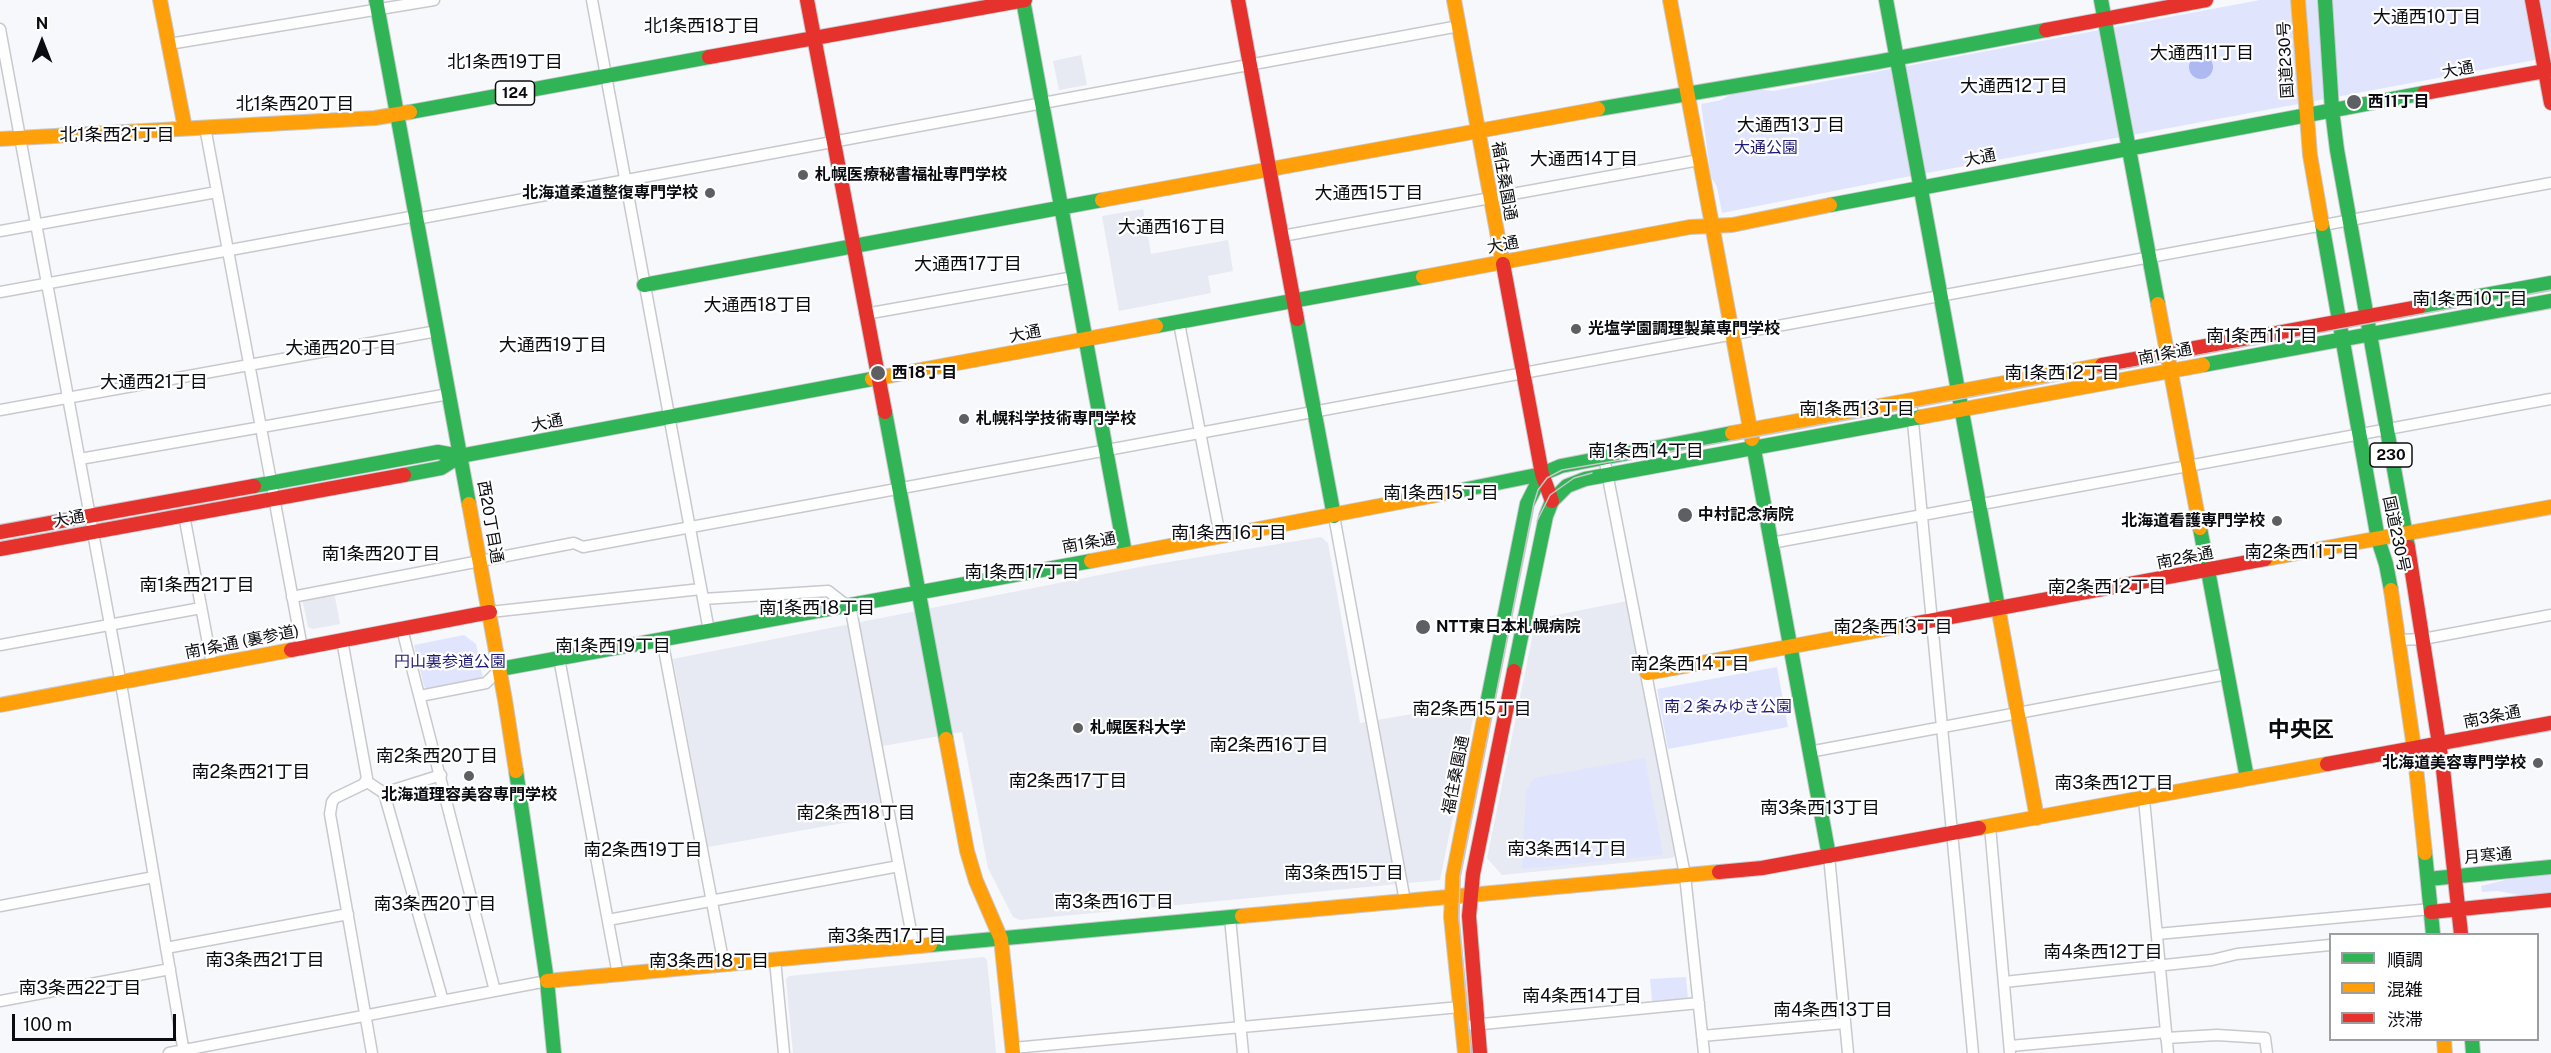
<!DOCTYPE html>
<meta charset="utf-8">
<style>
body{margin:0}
#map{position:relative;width:2551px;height:1053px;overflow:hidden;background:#f7f8fc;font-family:"Public Sans","Noto Sans JP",sans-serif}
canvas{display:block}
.legend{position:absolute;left:2329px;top:933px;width:210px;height:108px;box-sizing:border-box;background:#fff;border:2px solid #9d9ea0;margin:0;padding:8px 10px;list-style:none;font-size:18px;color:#0b0c11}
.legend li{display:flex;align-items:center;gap:12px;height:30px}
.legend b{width:30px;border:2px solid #9d9ea0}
.north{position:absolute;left:12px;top:12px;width:60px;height:60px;-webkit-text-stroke:4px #fff;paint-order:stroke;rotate:0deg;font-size:16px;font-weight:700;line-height:24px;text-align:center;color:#0b0c11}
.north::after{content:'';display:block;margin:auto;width:21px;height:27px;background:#0b0c11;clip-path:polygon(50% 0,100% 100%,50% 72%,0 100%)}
.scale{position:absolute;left:12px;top:1014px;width:164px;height:27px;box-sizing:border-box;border:3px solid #0b0c11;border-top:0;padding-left:8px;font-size:18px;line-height:21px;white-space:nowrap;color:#0b0c11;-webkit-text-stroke:4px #fff;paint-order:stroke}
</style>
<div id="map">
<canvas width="2551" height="1053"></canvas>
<ul class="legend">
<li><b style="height:8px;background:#30b455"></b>順調</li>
<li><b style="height:8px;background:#ff9f0a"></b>混雑</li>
<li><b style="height:8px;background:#e5322d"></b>渋滞</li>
</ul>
<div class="north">N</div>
<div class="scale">100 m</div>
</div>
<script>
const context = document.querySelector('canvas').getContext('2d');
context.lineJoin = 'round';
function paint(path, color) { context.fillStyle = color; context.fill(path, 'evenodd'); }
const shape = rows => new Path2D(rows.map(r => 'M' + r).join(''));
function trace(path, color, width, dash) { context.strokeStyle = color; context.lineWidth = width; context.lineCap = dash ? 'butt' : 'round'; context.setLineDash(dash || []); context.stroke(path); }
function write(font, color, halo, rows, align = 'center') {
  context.font = font + ' "Public Sans","Noto Sans JP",sans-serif'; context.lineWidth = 4.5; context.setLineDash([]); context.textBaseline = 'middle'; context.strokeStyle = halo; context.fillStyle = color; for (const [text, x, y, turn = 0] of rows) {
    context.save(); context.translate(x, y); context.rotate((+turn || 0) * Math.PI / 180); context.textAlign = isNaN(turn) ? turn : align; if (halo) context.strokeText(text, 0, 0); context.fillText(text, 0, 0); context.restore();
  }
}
paint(shape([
 [1081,55,1087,85,1059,90,1053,61],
 [1143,209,1151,254,1228,240,1233,271,1208,276,1211,293,1119,311,1102,216],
 [1321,537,1328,543,1360,723,1476,703,1440,880,1020,920,1013,917,988,868,962,732,871,748,883,816,708,847,673,659,1145,566],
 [334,592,340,624,313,629,308,627,302,598],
 [1627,601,1675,856,1672,858,1502,875,1487,858,1536,619],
 [984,957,987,960,996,1053,793,1053,786,979,789,976]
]), '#e7e9f3');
paint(shape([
 [2260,0,2551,0,2551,57,1895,179,1722,213,1717,187,1711,177,1701,104,1721,100,1733,93,1757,89,1773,91],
 [464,635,476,644,483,678,427,690,424,686,414,645],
 [1777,667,1788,727,1668,749,1657,689],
 [1645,758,1663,855,1522,869,1526,791,1534,778],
 [2551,872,2551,895,2529,897,2498,891,2482,892,2481,886,2529,874],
 [1686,977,1688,998,1652,1002,1650,979]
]), '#e0e5fd');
paint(shape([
 '2189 67a12 12 0 1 1 24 0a12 12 0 1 1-24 0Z'
]), '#aeb9f2');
const street = shape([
 [592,0,709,631],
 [0,29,123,695,184,1053],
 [169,44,434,0],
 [205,127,302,648],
 [416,219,1459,26],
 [0,231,217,192],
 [1282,236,1699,160],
 [0,292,416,216],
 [865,314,1074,277],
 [1179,323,1220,536],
 [1911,401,1973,1053],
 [0,410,437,331],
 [1604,457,1685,875,1704,1053],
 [80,459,449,394],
 [184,515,212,665],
 [1334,516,1405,901],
 [1771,543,2551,399],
 [292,597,574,543,583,547,2551,183],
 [703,599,828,591,846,605],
 [850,605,914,947],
 [490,612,701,589],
 [402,629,495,991],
 [662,639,724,965],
 [342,640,367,778,364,784,335,798,332,802,330,814,372,1053],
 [2397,640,2423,639,2551,615],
 [0,645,201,608],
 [559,658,618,975],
 [420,696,486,683,500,669],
 [1809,752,2227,674],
 [366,781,384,793,443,1001],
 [384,793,441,775],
 [2144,799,2168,1053],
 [1990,826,2010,1053],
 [1829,856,1848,1053],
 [0,906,154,877],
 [1230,918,1243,1053],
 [608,920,899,866],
 [2157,934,2431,909],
 [166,948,348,914],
 [775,960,784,1053],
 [2004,982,2212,960,2237,954,2330,945],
 [0,1001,170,969],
 [1472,1025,1699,1003],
 [1702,1036,1845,1023],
 [2166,1038,2217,1035,2265,1038,2267,1053],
 [2010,1046,2166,1032],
 [1013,1048,1460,1007],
 [169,1053,547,981]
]);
const fast = shape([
 [376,0,469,504],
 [1023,0,1125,553],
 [1886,0,1998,607],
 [2101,0,2158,304],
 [2325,0,2332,110,2337,150,2408,547],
 [1598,109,1877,62,2046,30],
 [410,112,709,57],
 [1830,205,2424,93],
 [2322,224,2378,539,2386,564,2391,590],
 [644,285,1102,200],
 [2419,307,2551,283],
 [1297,319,1334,516],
 [1156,326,1423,277],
 [2203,365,2551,301],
 [885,412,946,739],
 [1752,439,1829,856],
 [404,475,441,468,460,456,872,379],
 [254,486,438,452,460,456],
 [1452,492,1542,474,1561,466,1732,433],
 [2200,528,2247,778],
 [500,669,1091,561],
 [1514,671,1546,516,1552,501,1567,486,1585,479,1921,417],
 [1485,714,1527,504,1542,474],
 [516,771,547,981,554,1053],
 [2425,853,2433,934],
 [2428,879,2551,867],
 [930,945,1242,916],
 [2472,1040,2473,1053]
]);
const slow = shape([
 [160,0,185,128],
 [1454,0,1503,264],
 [1670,0,1752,439],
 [2298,0,2310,155,2322,224],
 [0,139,375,118,410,112],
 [1102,200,1598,109],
 [1423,277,1690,227,1732,225,1830,205],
 [2158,304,2200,528],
 [872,379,1156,326],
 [1921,417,2203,365],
 [1732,433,2102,365],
 [469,504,505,700,516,771],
 [2265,559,2551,507],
 [1091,561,1452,492],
 [2391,590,2414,748,2425,853],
 [1998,607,2037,818],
 [1647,673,1907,625],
 [0,705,291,650],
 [946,739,967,851,976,881,1001,939,1013,1053],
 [1979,828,2327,764],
 [1242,916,1719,872],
 [547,981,930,945],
 [2444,1040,2445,1053],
 [1465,1053,1451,917,1453,876,1485,714]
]);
const jam = shape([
 [807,0,885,412],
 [1238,0,1297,319],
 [2532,0,2551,103],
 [2046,30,2206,0],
 [709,57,1025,0],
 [2424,93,2551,70],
 [1503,264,1542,474,1552,501],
 [2102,365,2419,307],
 [0,532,254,486],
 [2408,547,2443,769,2461,934],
 [0,549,404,475],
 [1907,625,2265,559],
 [291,650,490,612],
 [2327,764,2551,723],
 [1719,872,1762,868,1979,828],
 [2431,912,2551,900],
 [1480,1053,1469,916,1473,874,1514,671]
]);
trace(street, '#c8c9cd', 13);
trace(fast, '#c8c9cd', 16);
trace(slow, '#c8c9cd', 16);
trace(jam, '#c8c9cd', 16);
trace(street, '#fefeff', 10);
trace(fast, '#30b455', 14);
trace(slow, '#ff9f0a', 14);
trace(jam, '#e5322d', 14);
trace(shape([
 [1537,521,1550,495,1574,478,1592,473],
 [1471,1053,1459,918,1460,876,1534,503,1538,490,1547,478,1562,470,1771,434,2551,290]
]), '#c9c9cb', 1.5);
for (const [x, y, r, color] of [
 [2354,102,8,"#5e5f63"],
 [803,175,6,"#5e5f63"],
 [710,193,6,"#5e5f63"],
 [1576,329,6,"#5e5f63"],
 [878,373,8,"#5e5f63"],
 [964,419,6,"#5e5f63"],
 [1685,515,8,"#5e5f63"],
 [2277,521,6,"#5e5f63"],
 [1423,627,8,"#5e5f63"],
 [1078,728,6,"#5e5f63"],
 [2538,763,6,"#5e5f63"],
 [469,776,6,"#5e5f63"]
]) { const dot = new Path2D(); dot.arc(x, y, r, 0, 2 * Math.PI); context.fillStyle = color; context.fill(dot); trace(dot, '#fff', 2); }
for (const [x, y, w] of [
 [515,93,39],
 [2391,455,42]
]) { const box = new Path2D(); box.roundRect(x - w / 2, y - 12, w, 24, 4.5); context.fillStyle = '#fff'; context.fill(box); trace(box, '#0b0c11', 1.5); }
write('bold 15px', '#0b0c11', null, [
 ["124",515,93],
 ["230",2391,455]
]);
write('16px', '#0b0c11', '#fff', [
 ["国道230号",2286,60,-93],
 ["大通",2458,70,-10],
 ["大通",1980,158,-11],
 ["福住桑園通",1504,181,80],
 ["大通",1503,245,-10],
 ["大通",1025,334,-11],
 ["南1条通",2165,354,-11],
 ["大通",547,423,-11],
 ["大通",69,519,-10],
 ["西20丁目通",490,522,80],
 ["国道230号",2396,534,78],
 ["南1条通",1089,543,-10],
 ["南2条通",2185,558,-11],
 ["南1条通 (裏参道)",242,642,-11],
 ["南3条通",2492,717,-11],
 ["福住桑園通",1456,775,-79],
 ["月寒通",2488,856,-5]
]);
write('bold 16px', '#0b0c11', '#fff', [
 ["西11丁目",2368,102],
 ["札幌医療秘書福祉専門学校",815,175],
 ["北海道柔道整復専門学校",698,193,"right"],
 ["光塩学園調理製菓専門学校",1588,329],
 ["西18丁目",892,373],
 ["札幌科学技術専門学校",976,419],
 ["中村記念病院",1698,515],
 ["北海道看護専門学校",2265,521,"right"],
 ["NTT東日本札幌病院",1436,627],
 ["札幌医科大学",1090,728],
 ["北海道美容専門学校",2526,763,"right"],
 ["北海道理容美容専門学校",469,795,"center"]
], 'left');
write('16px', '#1f1b75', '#fff', [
 ["大通公園",1766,148],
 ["円山裏参道公園",450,662],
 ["南２条みゆき公園",1728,707]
]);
write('18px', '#0b0c11', '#fff', [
 ["大通西10丁目",2427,17],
 ["北1条西18丁目",702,26],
 ["大通西11丁目",2202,53],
 ["北1条西19丁目",505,62],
 ["大通西12丁目",2014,86],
 ["北1条西20丁目",295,104],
 ["大通西13丁目",1791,125],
 ["北1条西21丁目",117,135],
 ["大通西14丁目",1584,159],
 ["大通西15丁目",1369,193],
 ["大通西16丁目",1172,227],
 ["大通西17丁目",968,264],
 ["南1条西10丁目",2470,299],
 ["大通西18丁目",758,305],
 ["南1条西11丁目",2262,336],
 ["大通西19丁目",553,345],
 ["大通西20丁目",341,348],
 ["南1条西12丁目",2062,373],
 ["大通西21丁目",154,382],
 ["南1条西13丁目",1857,409],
 ["南1条西14丁目",1646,451],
 ["南1条西15丁目",1441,493],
 ["南1条西16丁目",1229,533],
 ["南2条西11丁目",2302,552],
 ["南1条西20丁目",381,554],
 ["南1条西17丁目",1022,572],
 ["南1条西21丁目",197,585],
 ["南2条西12丁目",2107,587],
 ["南1条西18丁目",817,608],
 ["南2条西13丁目",1893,627],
 ["南1条西19丁目",613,646],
 ["南2条西14丁目",1690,664],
 ["南2条西15丁目",1472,709],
 ["南2条西16丁目",1269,745],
 ["南2条西20丁目",437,756],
 ["南2条西21丁目",251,772],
 ["南2条西17丁目",1068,781],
 ["南3条西12丁目",2114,783],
 ["南3条西13丁目",1820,808],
 ["南2条西18丁目",856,813],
 ["南3条西14丁目",1567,849],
 ["南2条西19丁目",643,850],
 ["南3条西15丁目",1344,873],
 ["南3条西16丁目",1114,902],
 ["南3条西20丁目",435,904],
 ["南3条西17丁目",887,936],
 ["南4条西12丁目",2103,952],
 ["南3条西21丁目",265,960],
 ["南3条西18丁目",709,961],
 ["南3条西22丁目",80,988],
 ["南4条西14丁目",1582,996],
 ["南4条西13丁目",1833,1010]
]);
write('bold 22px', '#0b0c11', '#fff', [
 ["中央区",2301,730]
]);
</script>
